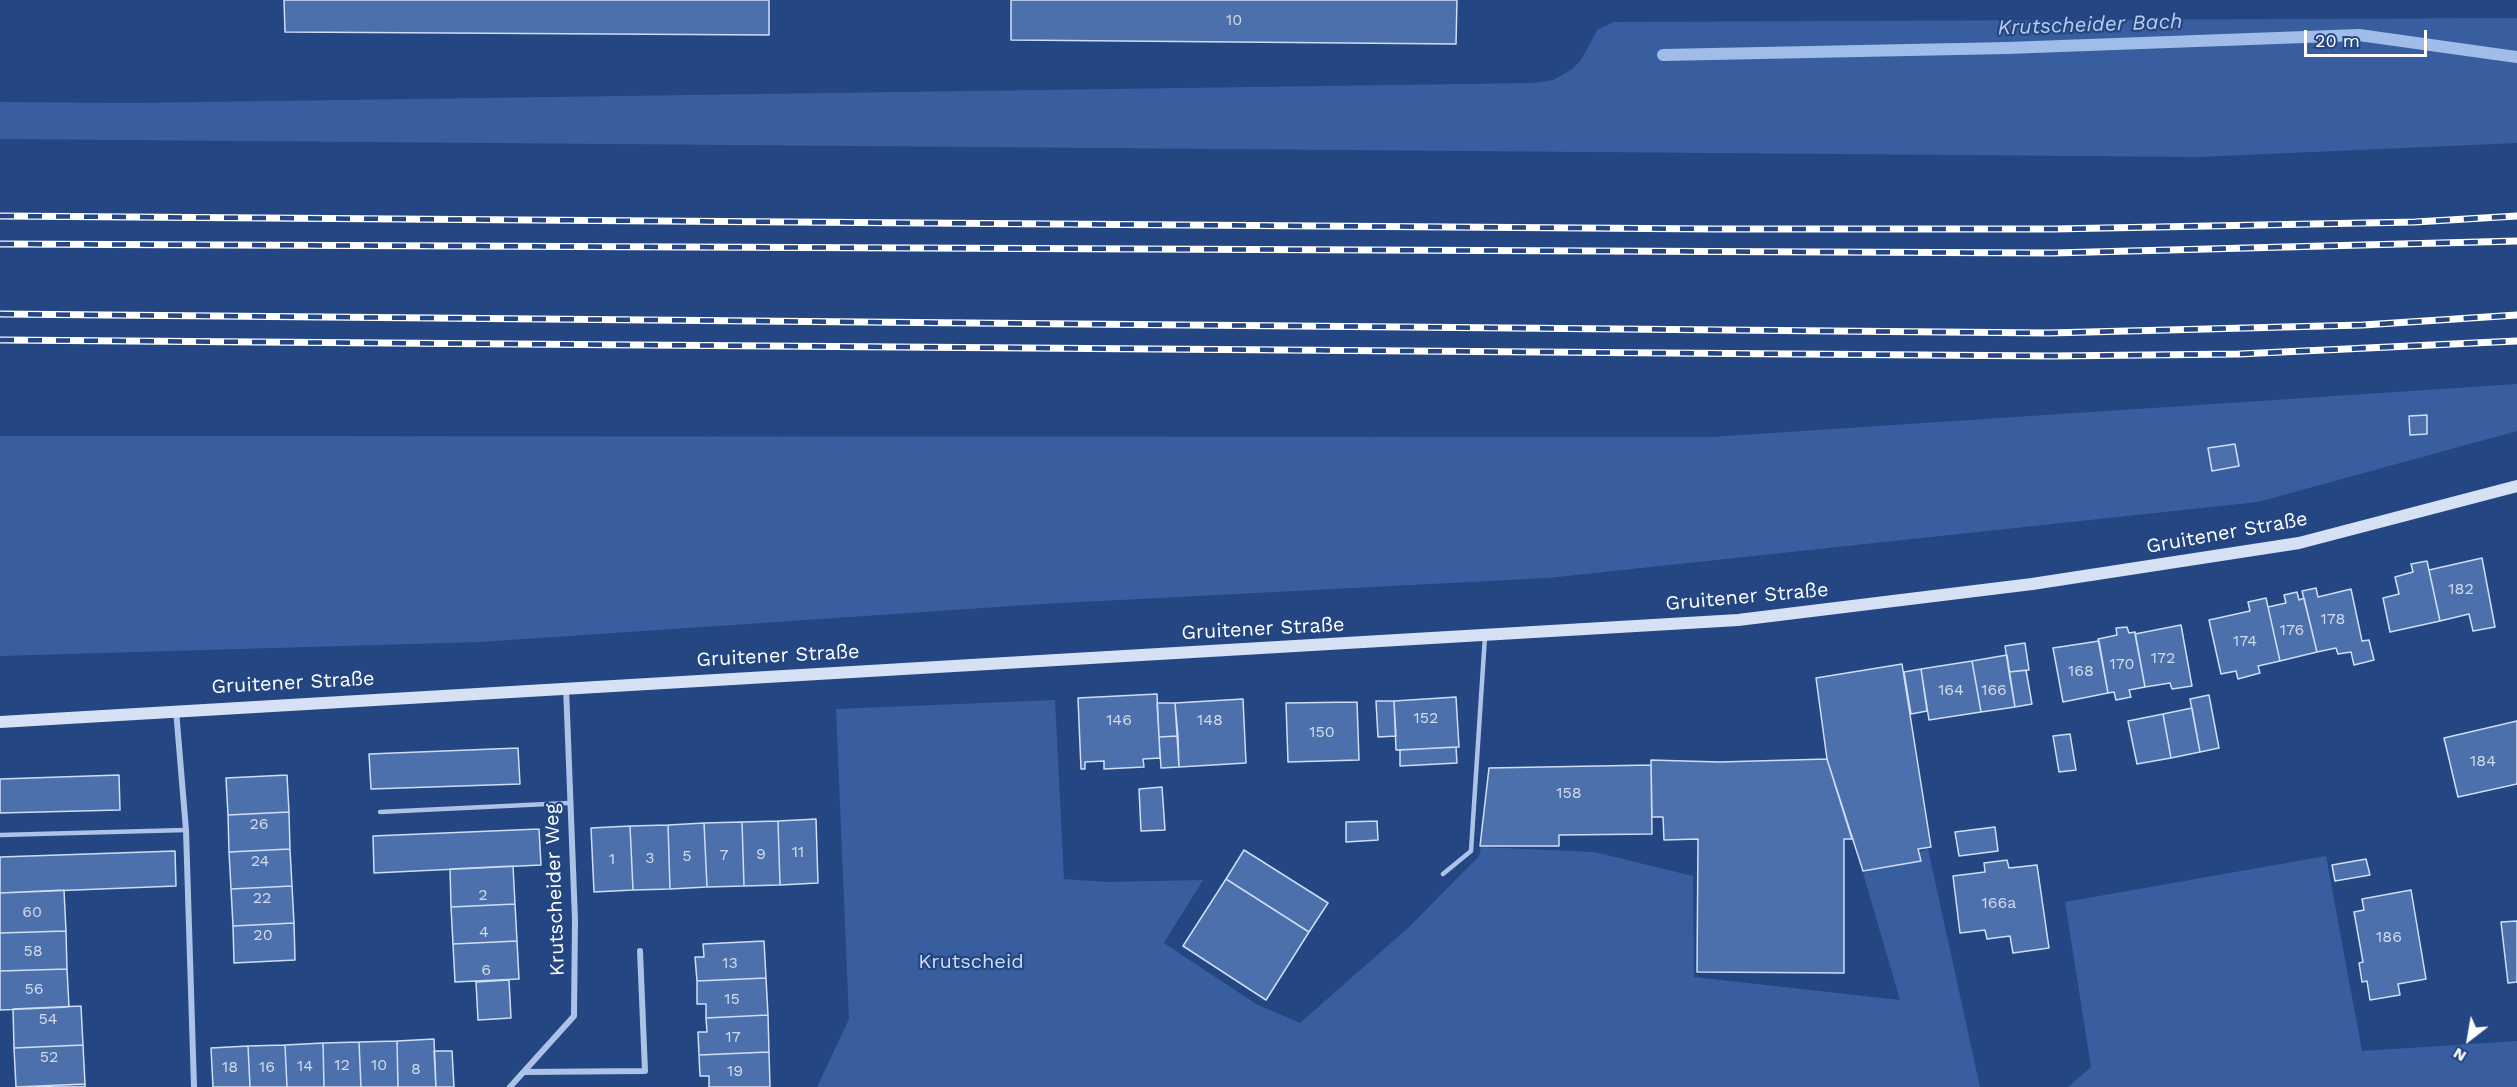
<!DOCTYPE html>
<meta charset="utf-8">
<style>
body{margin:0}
#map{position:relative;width:2517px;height:1087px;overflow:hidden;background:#244682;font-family:"Work Sans",sans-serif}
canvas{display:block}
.north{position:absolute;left:2439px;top:1009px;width:60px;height:60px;-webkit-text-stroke:4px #244682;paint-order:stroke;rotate:211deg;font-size:16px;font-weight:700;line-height:24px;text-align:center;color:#fff}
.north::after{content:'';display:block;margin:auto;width:21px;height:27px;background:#fff;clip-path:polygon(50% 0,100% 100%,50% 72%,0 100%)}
.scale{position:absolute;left:2304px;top:30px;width:123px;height:27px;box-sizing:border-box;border:3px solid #fff;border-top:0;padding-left:8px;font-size:18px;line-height:21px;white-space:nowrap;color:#fff;-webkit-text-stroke:4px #244682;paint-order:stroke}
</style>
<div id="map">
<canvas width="2517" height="1087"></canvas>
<div class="north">N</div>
<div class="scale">20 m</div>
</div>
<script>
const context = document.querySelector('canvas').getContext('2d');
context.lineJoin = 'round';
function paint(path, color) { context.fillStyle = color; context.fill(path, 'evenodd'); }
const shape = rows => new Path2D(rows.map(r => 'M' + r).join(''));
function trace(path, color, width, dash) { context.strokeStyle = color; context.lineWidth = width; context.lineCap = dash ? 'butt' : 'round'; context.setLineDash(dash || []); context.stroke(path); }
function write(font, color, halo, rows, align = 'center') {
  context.font = font + ' "Work Sans",sans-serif'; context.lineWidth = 4.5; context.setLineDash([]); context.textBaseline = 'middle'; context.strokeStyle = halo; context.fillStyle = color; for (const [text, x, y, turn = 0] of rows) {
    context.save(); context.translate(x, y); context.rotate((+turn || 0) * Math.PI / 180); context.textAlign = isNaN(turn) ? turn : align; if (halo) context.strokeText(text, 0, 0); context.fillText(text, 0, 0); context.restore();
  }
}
paint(shape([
 [2517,18,2517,143,2199,157,0,139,0,102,131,103,1532,83,1553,80,1571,70,1581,60,1598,29,1614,22],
 [2517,384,2517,431,2258,502,1548,578,1042,604,481,642,0,656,0,436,1711,437],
 [1055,700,1064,879,1108,882,1203,880,1164,943,1256,1004,1300,1023,1409,927,1479,856,1481,847,1594,852,1693,876,1694,977,1900,1000,1863,873,1928,849,1980,1087,817,1087,849,1019,836,709],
 [2326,856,2362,1051,2517,1041,2517,1087,2068,1087,2091,1067,2065,902]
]), '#385e9f');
trace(shape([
 [1663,55,2007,48,2359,35,2517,57]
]), '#a0bce8', 12);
const building = shape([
 [284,0,769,0,769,35,285,32,284,0],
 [1011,0,1457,0,1456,44,1011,40,1011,0],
 [2427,415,2427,434,2410,435,2409,416,2427,415],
 [2235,444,2239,466,2212,471,2208,448,2235,444],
 [2482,558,2495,627,2473,631,2469,614,2440,621,2429,570,2482,558],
 [2427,561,2440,621,2390,632,2383,598,2399,594,2395,577,2413,572,2411,564,2427,561],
 [2316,588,2318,597,2351,589,2362,641,2369,640,2374,660,2354,665,2351,652,2338,654,2336,648,2317,652,2302,591,2316,588],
 [2297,592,2299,600,2304,598,2317,652,2280,661,2268,607,2286,603,2284,595,2297,592],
 [2266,598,2280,661,2258,666,2260,673,2238,679,2236,671,2221,674,2209,620,2250,611,2248,602,2266,598],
 [2181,625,2192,686,2172,689,2170,683,2145,687,2135,634,2181,625],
 [2127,627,2129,633,2135,632,2145,687,2129,690,2131,697,2116,700,2114,692,2108,693,2098,639,2117,635,2116,628,2127,627],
 [2099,641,2108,693,2063,702,2053,648,2099,641],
 [2025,643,2029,670,2009,672,2005,646,2025,643],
 [2007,655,2015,707,1981,712,1972,661,2007,655],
 [1972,661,1981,712,1929,720,1921,669,1972,661],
 [1902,664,1931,847,1918,849,1921,861,1863,871,1827,759,1816,678,1902,664],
 [1921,669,1927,711,1911,714,1904,672,1921,669],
 [2026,670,2032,704,2015,707,2009,672,2026,670],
 [1157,694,1160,758,1143,759,1144,767,1104,769,1104,761,1085,762,1085,769,1081,769,1078,698,1157,694],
 [2209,695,2219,748,2200,752,2190,699,2209,695],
 [1456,697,1459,747,1396,750,1394,701,1456,697],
 [1243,699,1246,763,1179,767,1175,703,1243,699],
 [1376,701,1394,701,1396,736,1378,737,1376,701],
 [1357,702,1359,760,1288,762,1286,703,1357,702],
 [1157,703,1175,703,1178,736,1159,737,1157,703],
 [2192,708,2200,752,2171,758,2163,714,2192,708],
 [2163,714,2171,758,2137,764,2128,721,2163,714],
 [2517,721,2517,784,2458,797,2444,738,2517,721],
 [2070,734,2076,770,2059,772,2053,736,2070,734],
 [1178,736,1179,767,1161,768,1159,737,1178,736],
 [1456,747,1457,763,1400,766,1400,750,1456,747],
 [518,748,520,784,371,789,369,754,518,748],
 [1827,759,1852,839,1844,839,1844,973,1697,972,1698,839,1664,840,1663,817,1652,817,1651,760,1719,762,1827,759],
 [1651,765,1652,834,1559,835,1559,846,1480,846,1489,768,1651,765],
 [119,775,120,810,0,813,0,779,119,775],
 [287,775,289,812,228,815,226,778,287,775],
 [1162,787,1165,830,1141,831,1139,789,1162,787],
 [289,812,290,849,229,852,228,815,289,812],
 [816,819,818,883,780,885,778,821,816,819],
 [778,821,780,885,744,886,742,822,778,821],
 [1377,821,1378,840,1346,842,1346,822,1377,821],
 [742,822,744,886,707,887,704,823,742,822],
 [704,823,707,887,670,889,668,825,704,823],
 [668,825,670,889,633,890,630,826,668,825],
 [630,826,633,890,594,892,591,828,630,826],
 [1995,827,1998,851,1959,856,1955,832,1995,827],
 [539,829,541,865,374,873,373,836,539,829],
 [290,849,292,886,231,889,229,852,290,849],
 [1244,850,1328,903,1309,932,1226,879,1244,850],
 [175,851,176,886,0,893,0,857,175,851],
 [2366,859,2370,875,2335,881,2332,865,2366,859],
 [2007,860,2009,868,2037,865,2049,948,2013,953,2010,936,1987,939,1985,930,1960,933,1953,876,1985,872,1984,863,2007,860],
 [513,866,515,904,451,907,450,869,513,866],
 [1226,879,1309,932,1266,1000,1183,946,1226,879],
 [292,886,294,923,233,926,231,889,292,886],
 [64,890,66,931,0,933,0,893,64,890],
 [2411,890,2426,979,2398,984,2400,995,2370,1000,2367,981,2362,982,2359,963,2363,962,2354,912,2364,910,2362,899,2411,890],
 [515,904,517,941,453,944,451,907,515,904],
 [2517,921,2517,982,2508,983,2501,922,2517,921],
 [294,923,295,960,234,963,233,926,294,923],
 [66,931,67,969,0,971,0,933,66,931],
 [517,941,519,979,455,982,453,944,517,941],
 [764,941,766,978,697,981,695,957,704,957,703,944,764,941],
 [67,969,69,1007,0,1010,0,971,67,969],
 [766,978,768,1015,706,1018,706,1004,697,1004,697,981,766,978],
 [509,980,511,1018,478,1020,476,982,509,980],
 [81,1006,83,1045,14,1048,13,1009,81,1006],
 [768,1015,769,1052,699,1055,698,1032,707,1032,706,1018,768,1015],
 [434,1039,436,1087,398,1087,397,1041,434,1039],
 [397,1041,398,1087,361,1087,359,1042,397,1041],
 [359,1042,361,1087,324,1087,323,1043,359,1042],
 [323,1043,324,1087,287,1087,285,1045,323,1043],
 [83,1045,85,1084,16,1087,14,1048,83,1045],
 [285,1045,287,1087,250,1087,248,1046,285,1045],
 [248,1046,250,1087,213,1087,211,1048,248,1046],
 [434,1051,452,1051,454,1087,436,1087,434,1051],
 [769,1052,770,1087,709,1087,709,1076,700,1076,699,1055,769,1052],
 [85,1084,85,1087,16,1087,85,1084]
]);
paint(building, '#4c70ab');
trace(building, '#cfdef6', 1.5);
trace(shape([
 [380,812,568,803],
 [0,835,186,830],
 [1443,874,1471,851,1485,636]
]), '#acc2e7', 4.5);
trace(shape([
 [176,710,186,830,194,1087],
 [524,1072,645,1071,640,951],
 [510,1087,574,1016,575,920,566,687]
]), '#acc2e7', 6);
trace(shape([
 [0,722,1738,620,2032,584,2299,543,2517,486]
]), '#d6e1f6', 12);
const rail = shape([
 [0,216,1713,229,2054,229,2415,222,2517,216],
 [0,244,2053,253,2517,241],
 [0,314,2049,333,2363,325,2517,315],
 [0,340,2051,356,2239,354,2517,341]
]);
trace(rail, '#fff', 7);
trace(rail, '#244682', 4.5, [14]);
write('16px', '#d2dbea', null, [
 ["10",1234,20],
 ["182",2461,589],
 ["178",2333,619],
 ["176",2292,630],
 ["174",2245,641],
 ["172",2163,658],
 ["170",2122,664],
 ["168",2081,671],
 ["164",1951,690],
 ["166",1994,690],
 ["152",1426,718],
 ["146",1119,720],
 ["148",1210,720],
 ["150",1322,732],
 ["184",2483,761],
 ["158",1569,793],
 ["26",259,824],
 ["11",798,852],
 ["9",761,854],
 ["7",724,855],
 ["5",687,856],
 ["3",650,858],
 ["1",612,859],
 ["24",260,861],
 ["2",483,895],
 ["22",262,898],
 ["166a",1999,903],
 ["60",32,912],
 ["4",484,932],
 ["20",263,935],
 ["186",2389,937],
 ["58",33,951],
 ["13",730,963],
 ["6",486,970],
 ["56",34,989],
 ["15",732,999],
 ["54",48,1019],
 ["17",733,1037],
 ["52",49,1057],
 ["12",342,1065],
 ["10",379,1065],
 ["14",305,1066],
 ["18",230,1067],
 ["16",267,1067],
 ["8",416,1069],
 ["19",735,1071]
]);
write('20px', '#fff', '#244682', [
 ["Gruitener Straße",2227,533,-10],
 ["Gruitener Straße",1747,597,-5],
 ["Gruitener Straße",1263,629,-3],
 ["Gruitener Straße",778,656,-3],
 ["Gruitener Straße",293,683,-3],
 ["Krutscheider Weg",555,890,-92]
]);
write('20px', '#cfdef6', '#244682', [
 ["Krutscheid",971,962]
]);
write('italic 21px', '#b7ccef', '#244682', [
 ["Krutscheider Bach",2090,25,-2]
]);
</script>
